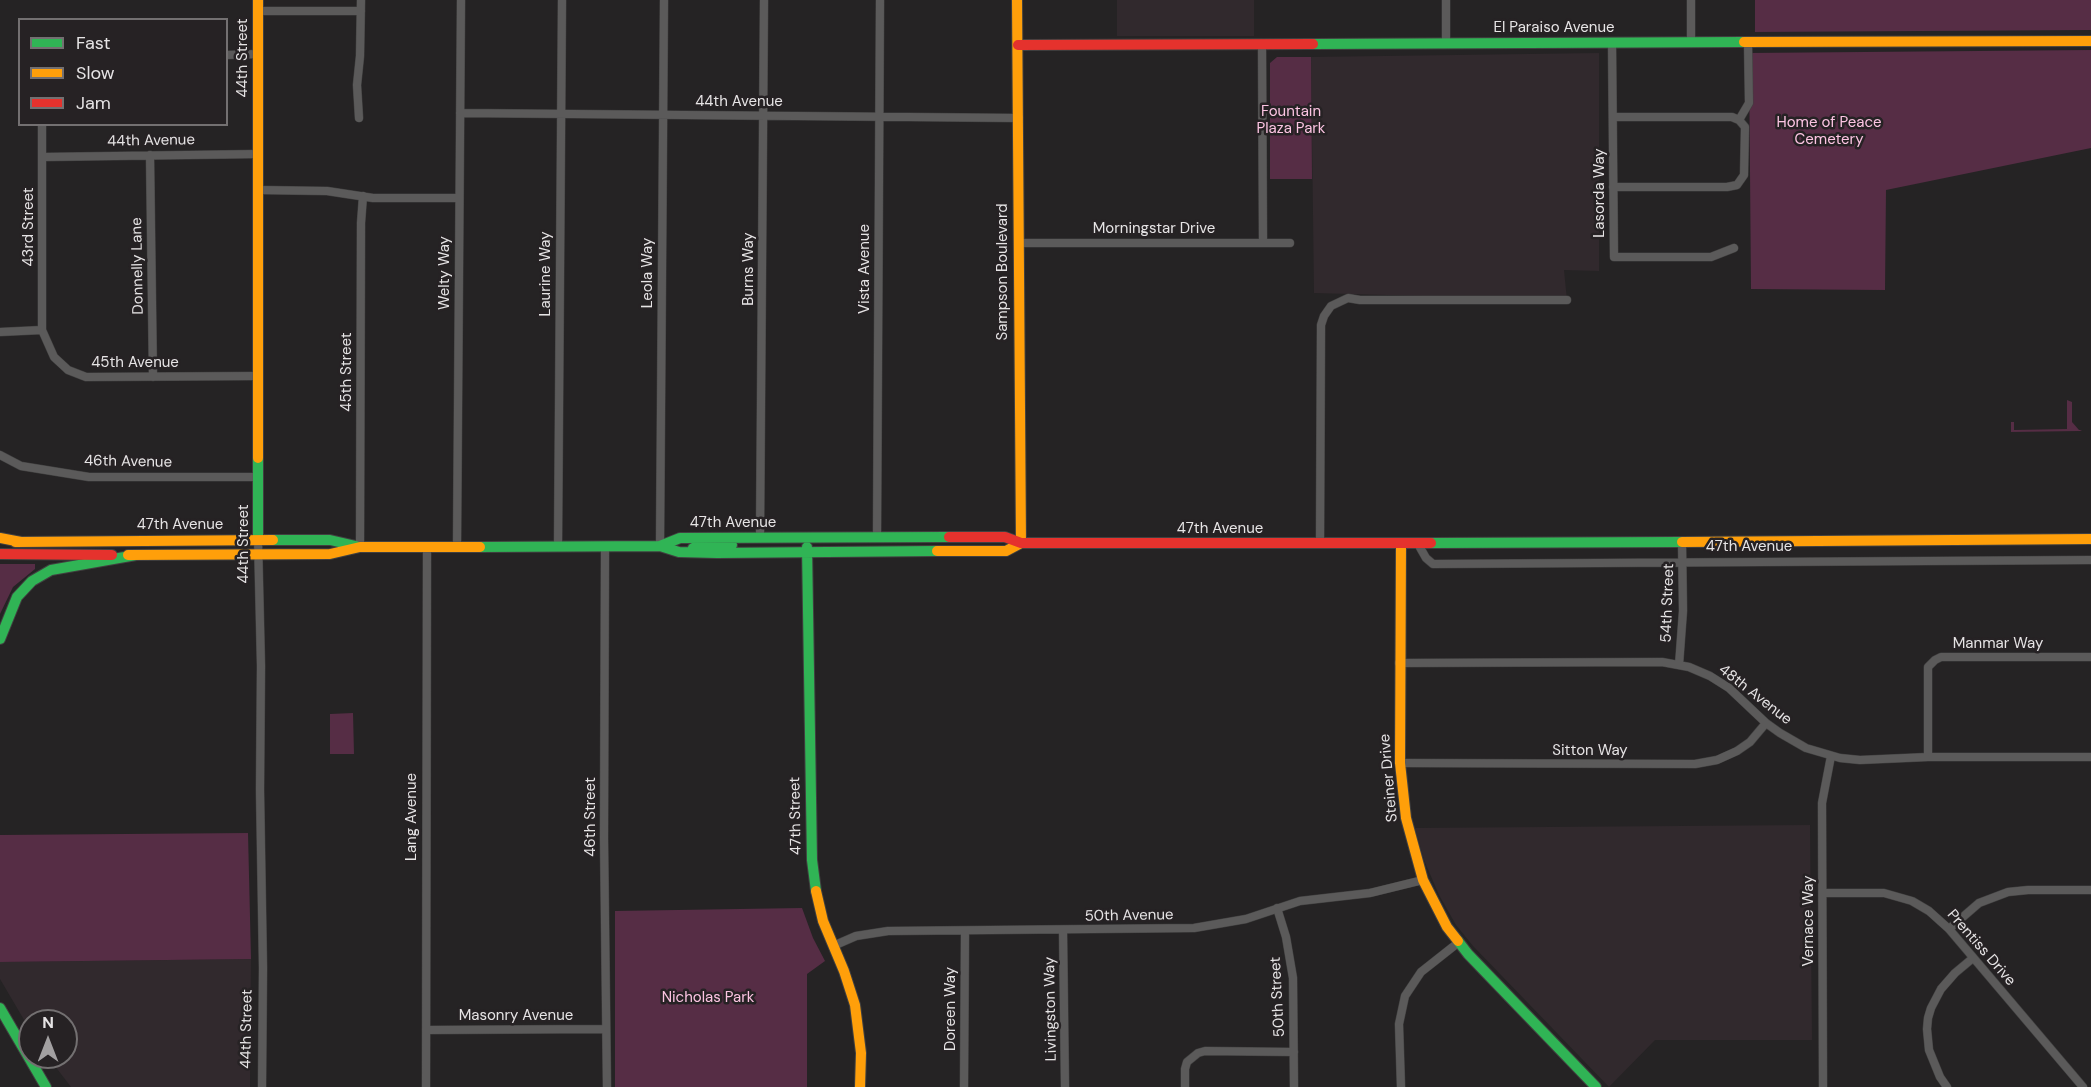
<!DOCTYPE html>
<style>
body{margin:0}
#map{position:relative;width:2091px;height:1087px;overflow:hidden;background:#252324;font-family:"DM Sans",sans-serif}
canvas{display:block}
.legend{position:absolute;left:18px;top:18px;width:210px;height:108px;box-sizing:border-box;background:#262224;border:2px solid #737071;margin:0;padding:8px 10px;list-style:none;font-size:18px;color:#e6e4e5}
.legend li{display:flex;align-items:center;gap:12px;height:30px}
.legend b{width:30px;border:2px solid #737071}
.north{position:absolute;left:18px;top:1009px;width:60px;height:60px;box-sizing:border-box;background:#262224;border:2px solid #737071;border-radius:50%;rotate:0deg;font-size:16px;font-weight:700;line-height:24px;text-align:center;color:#e6e4e5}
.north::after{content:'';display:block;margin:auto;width:21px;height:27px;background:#a2a0a1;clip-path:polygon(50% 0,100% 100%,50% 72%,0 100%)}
</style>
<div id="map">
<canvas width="2091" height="1087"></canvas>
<ul class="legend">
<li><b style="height:8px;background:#30b455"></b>Fast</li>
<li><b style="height:8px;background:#ff9f0a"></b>Slow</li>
<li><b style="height:8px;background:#e5322d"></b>Jam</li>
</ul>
<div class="north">N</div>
</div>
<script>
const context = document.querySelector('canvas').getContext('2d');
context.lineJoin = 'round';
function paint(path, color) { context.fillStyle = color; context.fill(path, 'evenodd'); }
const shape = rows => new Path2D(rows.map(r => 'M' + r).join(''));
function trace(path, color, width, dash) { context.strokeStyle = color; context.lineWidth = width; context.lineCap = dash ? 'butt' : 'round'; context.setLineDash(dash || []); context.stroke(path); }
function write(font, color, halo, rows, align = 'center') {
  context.font = font + ' "DM Sans",sans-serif'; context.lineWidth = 5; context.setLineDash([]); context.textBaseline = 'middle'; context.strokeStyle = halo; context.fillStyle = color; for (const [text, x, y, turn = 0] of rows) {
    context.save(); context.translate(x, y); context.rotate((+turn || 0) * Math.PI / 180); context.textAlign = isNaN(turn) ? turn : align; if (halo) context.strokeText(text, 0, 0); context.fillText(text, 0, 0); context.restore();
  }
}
paint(shape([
 [1117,0,1254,0,1254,36,1117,36],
 [1599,53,1599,271,1564,270,1567,300,1314,293,1311,57],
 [1810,825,1812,1040,1655,1040,1609,1087,1473,946,1456,925,1439,895,1424,860,1415,828],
 [251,959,250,1087,71,1087,48,1057,66,1057,66,1021,30,1021,30,1030,0,979,0,962]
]), '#31292d');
paint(shape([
 [1755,0,2091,0,2091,30,1755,32],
 [2091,50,2091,148,1886,190,1885,290,1751,289,1749,53],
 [1277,57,1311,57,1312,179,1270,179,1270,63],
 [2067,400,2072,402,2072,422,2079,430,2082,430,2080,431,2011,432,2011,422,2014,422,2014,430,2067,429],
 [0,564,35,564,35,569,13,587,0,614],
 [353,713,354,754,330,754,330,714],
 [248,833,251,959,0,962,0,835],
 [802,908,813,938,825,961,807,974,807,1087,615,1087,615,911]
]), '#562d45');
const street = shape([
 [1446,0,1446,43],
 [1691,0,1691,42],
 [258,11,361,11],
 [1612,42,1614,257,1711,257,1734,248],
 [1262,44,1263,243],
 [226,55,259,54],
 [460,113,1019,118],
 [1613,117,1732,117,1739,120,1745,127,1744,175,1737,185,1727,187,1613,187],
 [359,118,357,85,360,56,361,0],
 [1739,120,1749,103,1748,42],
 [42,124,42,330,54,357,68,370,86,377,259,376],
 [150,155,153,377],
 [43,157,259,154],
 [258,190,327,191,373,198,459,198],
 [1019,243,1290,243],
 [0,332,42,330],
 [0,455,21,466,89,477,259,477],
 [877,537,880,0],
 [760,538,764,0],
 [258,539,261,666,260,790,263,968,262,1087],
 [1320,544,1321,325,1324,316,1331,306,1348,298,1360,300,1567,300],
 [1418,544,1426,558,1433,564,2091,560],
 [660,546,664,0],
 [360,547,361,223,363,196],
 [457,547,461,0],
 [558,547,562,0],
 [605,547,604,838,607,1087],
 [1399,663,1662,662,1689,667,1710,676,1729,688,1766,723,1780,733,1806,748,1840,758,1860,760,1928,757,2091,757],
 [1679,665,1683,611,1682,542],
 [1928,757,1928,667,1935,660,1941,657,2091,657],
 [1400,763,1695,764,1717,760,1737,751,1750,742,1766,723],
 [1823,893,1884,893,1912,901,1929,911,1949,929,2083,1087],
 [1277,908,1286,937,1293,978,1294,1087],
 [1949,929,1979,903,2008,892,2028,890,2091,890],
 [1063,930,1065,1087],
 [833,946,856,936,888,931,1194,928,1246,919,1300,901,1370,893,1423,880],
 [426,1030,605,1029],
 [426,1087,427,548],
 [964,1087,965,931],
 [1185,1087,1185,1069,1187,1062,1198,1053,1205,1051,1294,1052],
 [1401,1087,1399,1024,1405,996,1421,972,1459,942],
 [1823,1087,1822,803,1831,756],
 [1947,1087,1940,1077,1929,1050,1927,1029,1928,1018,1931,1008,1941,989,1955,973,1973,958]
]);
const fast = shape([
 [1313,44,1744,42],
 [258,458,258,539],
 [273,540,330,540,356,546],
 [1431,543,1682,542],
 [660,546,680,538,949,537],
 [480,547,660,546,679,552,717,553,937,551],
 [807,547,812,860,816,891],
 [693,548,699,546,732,545],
 [0,639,17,597,32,581,51,570,136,555],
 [1458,941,1468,954,1596,1087],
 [0,1008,46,1087]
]);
const slow = shape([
 [258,0,258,458],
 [1017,0,1021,543],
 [1744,42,2091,41],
 [0,538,21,542],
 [15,542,273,540],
 [1682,542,2091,539],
 [1401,544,1400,763,1406,818,1423,880,1447,927,1458,941],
 [937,551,1006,551,1021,543],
 [128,555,330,554,360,547,480,547],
 [816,891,823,921,844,971,855,1005,861,1053,860,1087]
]);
const jam = shape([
 [1018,45,1313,44],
 [949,537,1005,537,1021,543,1431,543],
 [0,554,112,555]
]);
trace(street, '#414040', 9);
trace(fast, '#414040', 12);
trace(slow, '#414040', 12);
trace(jam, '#414040', 12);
trace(street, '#5b5a5a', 8);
trace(fast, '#30b455', 10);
trace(slow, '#ff9f0a', 10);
trace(jam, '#e5322d', 10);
write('15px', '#e6e4e5', '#262224', [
 ["El Paraiso Avenue",1554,28],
 ["44th Street",243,58,-90],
 ["44th Avenue",739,102],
 ["44th Avenue",151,141,-1],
 ["Lasorda Way",1600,193,-90],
 ["43rd Street",29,227,-90],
 ["Morningstar Drive",1154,229],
 ["Donnelly Lane",138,266,-91],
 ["Burns Way",749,269,-90],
 ["Vista Avenue",865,269,-90],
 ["Sampson Boulevard",1003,272,-90],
 ["Welty Way",445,273,-90],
 ["Leola Way",648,273,-90],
 ["Laurine Way",546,274,-90],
 ["45th Avenue",135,363],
 ["45th Street",347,372,-90],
 ["46th Avenue",128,462,1],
 ["47th Avenue",733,523],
 ["47th Avenue",180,525],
 ["47th Avenue",1220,529],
 ["44th Street",244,544,-90],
 ["47th Avenue",1749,547],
 ["54th Street",1668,603,-88],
 ["Manmar Way",1998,644],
 ["48th Avenue",1755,695,38],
 ["Sitton Way",1590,751],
 ["Steiner Drive",1389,778,-95],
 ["47th Street",796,816,-91],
 ["Lang Avenue",412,817,-90],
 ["46th Street",591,817,-90],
 ["50th Avenue",1129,916,-1],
 ["Vernace Way",1809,921,-90],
 ["Prentiss Drive",1981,948,49],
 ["50th Street",1278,997,-93],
 ["Doreen Way",951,1009,-90],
 ["Livingston Way",1051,1009,-91],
 ["Masonry Avenue",516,1016],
 ["44th Street",247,1029,-89]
]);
write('15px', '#fcc4e2', '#262224', [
 ["Fountain",1291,112],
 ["Plaza Park",1291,129],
 ["Home of Peace",1829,123],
 ["Cemetery",1829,140],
 ["Nicholas Park",708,998]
]);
</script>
